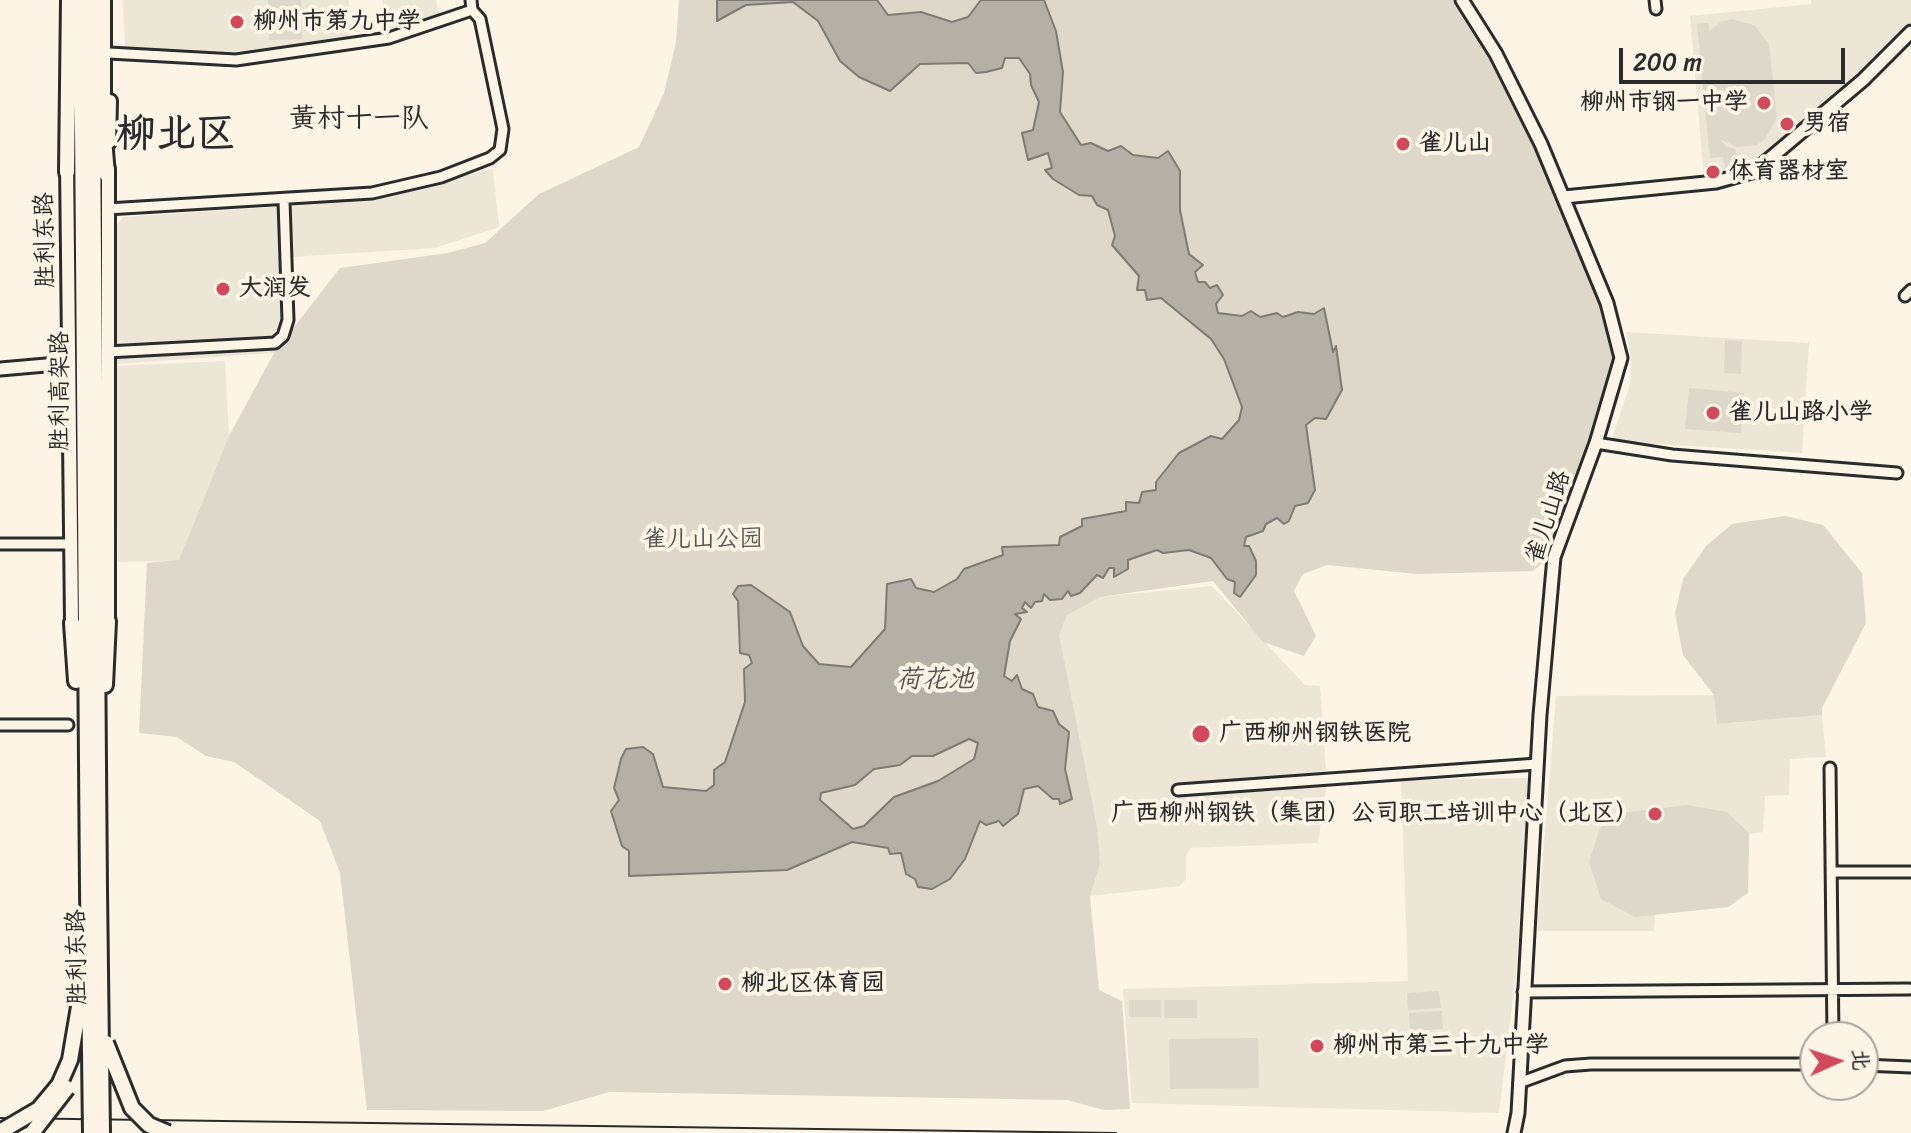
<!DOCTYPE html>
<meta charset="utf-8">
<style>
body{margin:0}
#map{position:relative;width:1911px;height:1133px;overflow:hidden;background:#fcf5e5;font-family:Sriracha,"LXGW WenKai TC",sans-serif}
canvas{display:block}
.north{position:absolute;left:1799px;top:1021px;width:80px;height:80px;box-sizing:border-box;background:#fcf5e5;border:2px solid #a8a49b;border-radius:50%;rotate:87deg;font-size:22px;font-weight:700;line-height:32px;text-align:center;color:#2b2b2b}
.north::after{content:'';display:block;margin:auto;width:28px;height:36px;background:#d1495b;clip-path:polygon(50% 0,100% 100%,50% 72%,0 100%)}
.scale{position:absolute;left:1619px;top:48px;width:226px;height:36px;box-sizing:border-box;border:4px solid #2b2b2b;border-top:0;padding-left:10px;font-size:24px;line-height:28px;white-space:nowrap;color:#2b2b2b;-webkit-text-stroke:6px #fcf5e5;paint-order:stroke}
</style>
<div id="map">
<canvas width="1911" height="1133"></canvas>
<div class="north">北</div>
<div class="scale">200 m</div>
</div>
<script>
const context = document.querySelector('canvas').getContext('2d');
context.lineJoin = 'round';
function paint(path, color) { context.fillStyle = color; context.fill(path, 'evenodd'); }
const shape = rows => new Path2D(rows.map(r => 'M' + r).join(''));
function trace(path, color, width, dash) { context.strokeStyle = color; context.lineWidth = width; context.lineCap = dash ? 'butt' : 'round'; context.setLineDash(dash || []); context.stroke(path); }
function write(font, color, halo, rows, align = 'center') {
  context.font = font + ' Sriracha,"LXGW WenKai TC",sans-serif'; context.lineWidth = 8; context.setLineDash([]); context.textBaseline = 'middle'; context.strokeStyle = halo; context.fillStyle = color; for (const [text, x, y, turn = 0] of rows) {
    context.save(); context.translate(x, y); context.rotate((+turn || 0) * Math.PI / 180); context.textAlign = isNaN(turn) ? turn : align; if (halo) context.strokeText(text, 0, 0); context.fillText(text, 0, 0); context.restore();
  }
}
paint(shape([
 [123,0,349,0,350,44,195,56,125,51],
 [382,0,436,0,440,15,390,30],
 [1811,0,1911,0,1911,27,1849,88,1774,151,1749,168,1704,178,1690,16,1811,4],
 [493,169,499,227,435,248,290,257,292,330,274,353,114,364,112,231,123,217,288,206,390,193],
 [1626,332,1809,343,1802,453,1611,441,1630,384,1631,360],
 [225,361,229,436,179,561,118,562,115,366],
 [1212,586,1305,685,1320,686,1327,782,1318,843,1191,848,1186,855,1186,879,1180,886,1090,896,1099,863,1059,635,1067,614,1099,597],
 [1715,695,1718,724,1822,715,1826,757,1790,759,1789,795,1765,796,1763,832,1749,834,1748,893,1728,907,1655,914,1654,931,1537,931,1556,696],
 [1528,778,1516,973,1499,1113,1132,1103,1123,989,1408,981,1401,780]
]), '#ece6d7');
paint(shape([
 [268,0,301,0,302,39,269,40],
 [679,0,1460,0,1495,55,1559,194,1603,304,1618,360,1594,442,1553,554,1533,571,1416,574,1327,565,1303,574,1294,591,1316,636,1304,656,1263,642,1213,581,1100,597,1067,615,1059,635,1097,827,1100,863,1090,896,1099,990,1122,1001,1130,1109,1104,1110,1067,1100,609,1092,543,1111,367,1110,340,873,320,821,234,762,206,756,177,737,139,733,147,563,179,560,229,436,274,353,340,268,448,253,485,243,539,194,639,147,664,93,676,42],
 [1731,19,1754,25,1769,44,1777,118,1765,139,1757,145,1737,147,1720,139,1727,147,1735,149,1739,165,1725,168,1723,157,1710,158,1697,24,1708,23,1709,31,1721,22],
 [1725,340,1742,341,1741,374,1724,373],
 [1689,388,1744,393,1741,433,1685,429],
 [1785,516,1823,525,1862,573,1866,623,1822,708,1822,715,1717,724,1714,695,1683,655,1675,614,1683,579,1706,546,1732,524],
 [1687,805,1727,812,1749,833,1748,893,1728,907,1635,917,1601,899,1589,862,1600,828,1621,813],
 [1439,991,1441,1008,1408,1010,1407,993],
 [1129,1000,1161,1000,1161,1017,1129,1017],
 [1164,1000,1197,1000,1197,1018,1164,1018],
 [1442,1011,1443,1029,1410,1031,1409,1013],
 [1443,1033,1444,1050,1411,1052,1410,1035],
 [1258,1038,1259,1088,1170,1089,1169,1039]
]), '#ded8ca');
const water = shape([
 [717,0,877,0,888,15,921,12,952,22,968,17,981,0,1044,0,1056,31,1063,72,1060,112,1081,145,1091,143,1108,151,1121,146,1133,155,1158,158,1168,151,1180,171,1180,210,1189,254,1203,265,1195,272,1198,282,1205,282,1210,288,1217,285,1223,295,1216,304,1218,313,1242,316,1251,311,1260,317,1277,313,1283,317,1298,312,1314,314,1324,308,1333,352,1336,346,1342,390,1326,419,1315,418,1306,425,1315,490,1308,503,1295,506,1289,521,1284,524,1277,518,1266,524,1263,531,1246,537,1244,546,1249,546,1256,561,1256,575,1240,597,1234,593,1235,582,1227,579,1211,558,1189,550,1163,553,1157,550,1128,560,1128,569,1114,577,1114,568,1109,568,1103,578,1097,575,1080,593,1071,596,1068,591,1062,599,1050,600,1044,594,1042,601,1035,602,1031,608,1025,602,1022,608,1027,612,1015,614,1021,619,1010,641,1004,676,1012,681,1017,675,1022,689,1033,694,1038,707,1053,711,1059,724,1069,732,1065,769,1072,799,1060,804,1059,799,1053,799,1038,786,1024,789,1018,814,1003,826,999,821,986,825,980,821,965,859,950,879,932,889,918,887,915,879,906,874,901,853,890,854,888,848,852,842,787,870,629,876,629,851,622,846,611,811,619,800,614,788,621,759,626,749,643,747,653,754,663,787,706,791,714,785,714,770,725,762,745,702,744,669,752,663,749,655,740,653,738,601,733,594,738,586,751,585,790,612,803,646,819,664,851,667,885,629,887,584,911,579,916,588,934,592,957,579,964,569,1003,555,1002,547,1059,545,1060,537,1082,526,1082,519,1126,511,1126,502,1139,503,1142,492,1156,490,1156,482,1179,453,1211,436,1222,439,1239,420,1242,407,1224,359,1211,339,1161,298,1147,300,1145,290,1137,290,1139,276,1112,245,1115,236,1108,210,1097,205,1092,196,1079,195,1053,179,1045,170,1052,168,1048,153,1028,160,1022,133,1033,130,1039,102,1031,85,1030,74,1019,58,1005,58,1002,68,986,72,976,73,968,63,920,64,890,91,859,77,840,61,818,21,793,2,746,5,717,21,717,0],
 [969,739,978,743,974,759,938,781,894,797,864,826,853,829,820,800,821,793,855,785,874,769,900,765,912,756,933,756,969,739]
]);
paint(water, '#b4b0a5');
trace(water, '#7d7b74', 2);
const minor = shape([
 [1655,0,1656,9],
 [109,53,236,60,389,38,472,10],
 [107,209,372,193,441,177,490,158,500,150,503,129,480,19,472,10,471,0],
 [1905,296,1911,290],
 [107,352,275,343,283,336,288,320,284,201],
 [1596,443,1672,455,1897,473],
 [0,544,71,544],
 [0,725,68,725],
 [1830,768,1833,1037],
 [1178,790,1537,764],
 [1831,872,1911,872],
 [1523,992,1909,989],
 [1863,1065,1911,1067],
 [1519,1083,1565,1066,1591,1064,1815,1064]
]);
const tertiary = shape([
 [1462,0,1496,54,1541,144,1607,303,1621,358,1596,443,1554,557,1540,715,1518,1113,1514,1133],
 [1564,197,1716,182,1755,171,1863,80,1911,32],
 [0,369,69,363]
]);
const secondary = shape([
 [109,142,110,101],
 [67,163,72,623],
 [108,169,108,621]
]);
const primary = shape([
 [81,0,88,889],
 [92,0,99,889],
 [103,0,103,126,107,175],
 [67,172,69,0],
 [72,623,76,681],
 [105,685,108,621]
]);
trace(minor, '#2b2b2b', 15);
trace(tertiary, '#2b2b2b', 17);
trace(secondary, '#2b2b2b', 18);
trace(primary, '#2b2b2b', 20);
trace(minor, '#fcf5e5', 9);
trace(tertiary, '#fcf5e5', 11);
trace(secondary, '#fcf5e5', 12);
trace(primary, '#fcf5e5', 14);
trace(shape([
 [0,1118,1116,1133]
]), '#2b2b2b', 2);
const primaryBridge = shape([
 [88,889,91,1133],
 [99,889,102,1133],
 [106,1043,132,1108,149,1125,168,1133],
 [0,1132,39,1109,59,1085,70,1060,83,983],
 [32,1133,67,1088]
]);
trace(primaryBridge, '#2b2b2b', 20, []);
trace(primaryBridge, '#fcf5e5', 14);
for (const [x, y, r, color] of [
 [237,22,8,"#d1495b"],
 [1764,103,8,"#d1495b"],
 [1787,124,8,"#d1495b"],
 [1403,144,8,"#d1495b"],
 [1713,172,8,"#d1495b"],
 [223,289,8,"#d1495b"],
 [1713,413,8,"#d1495b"],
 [1201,734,10,"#d1495b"],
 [1655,814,8,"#d1495b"],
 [725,984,8,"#d1495b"],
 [1317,1046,8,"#d1495b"]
]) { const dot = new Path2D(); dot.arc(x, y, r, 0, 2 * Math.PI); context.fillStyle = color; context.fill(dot); trace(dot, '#fcf5e5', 3); }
write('bold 24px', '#2b2b2b', '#fcf5e5', [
 ["柳州市第九中学",253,22],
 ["柳州市钢一中学",1748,103,"right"],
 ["男宿",1803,124],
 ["雀儿山",1419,144],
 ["体育器材室",1729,172],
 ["大润发",239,289],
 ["雀儿山路小学",1729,413],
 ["广西柳州钢铁医院",1219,734],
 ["广西柳州钢铁（集团）公司职工培训中心（北区）",1639,814,"right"],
 ["柳北区体育园",741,984],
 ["柳州市第三十九中学",1333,1046]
], 'left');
write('24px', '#2b2b2b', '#fcf5e5', [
 ["胜利东路",46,240,-91],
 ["胜利高架路",61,391,-90],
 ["雀儿山路",1549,517,-72],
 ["胜利东路",78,957,-91]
]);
write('24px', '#585653', '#fcf5e5', [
 ["雀儿山公园",703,540]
]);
write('italic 26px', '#545350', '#fcf5e5', [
 ["荷花池",935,680]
]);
write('28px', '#2b2b2b', '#fcf5e5', [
 ["黄村十一队",359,120]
]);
write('bold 40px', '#2b2b2b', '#fcf5e5', [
 ["柳北区",176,136]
]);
</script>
